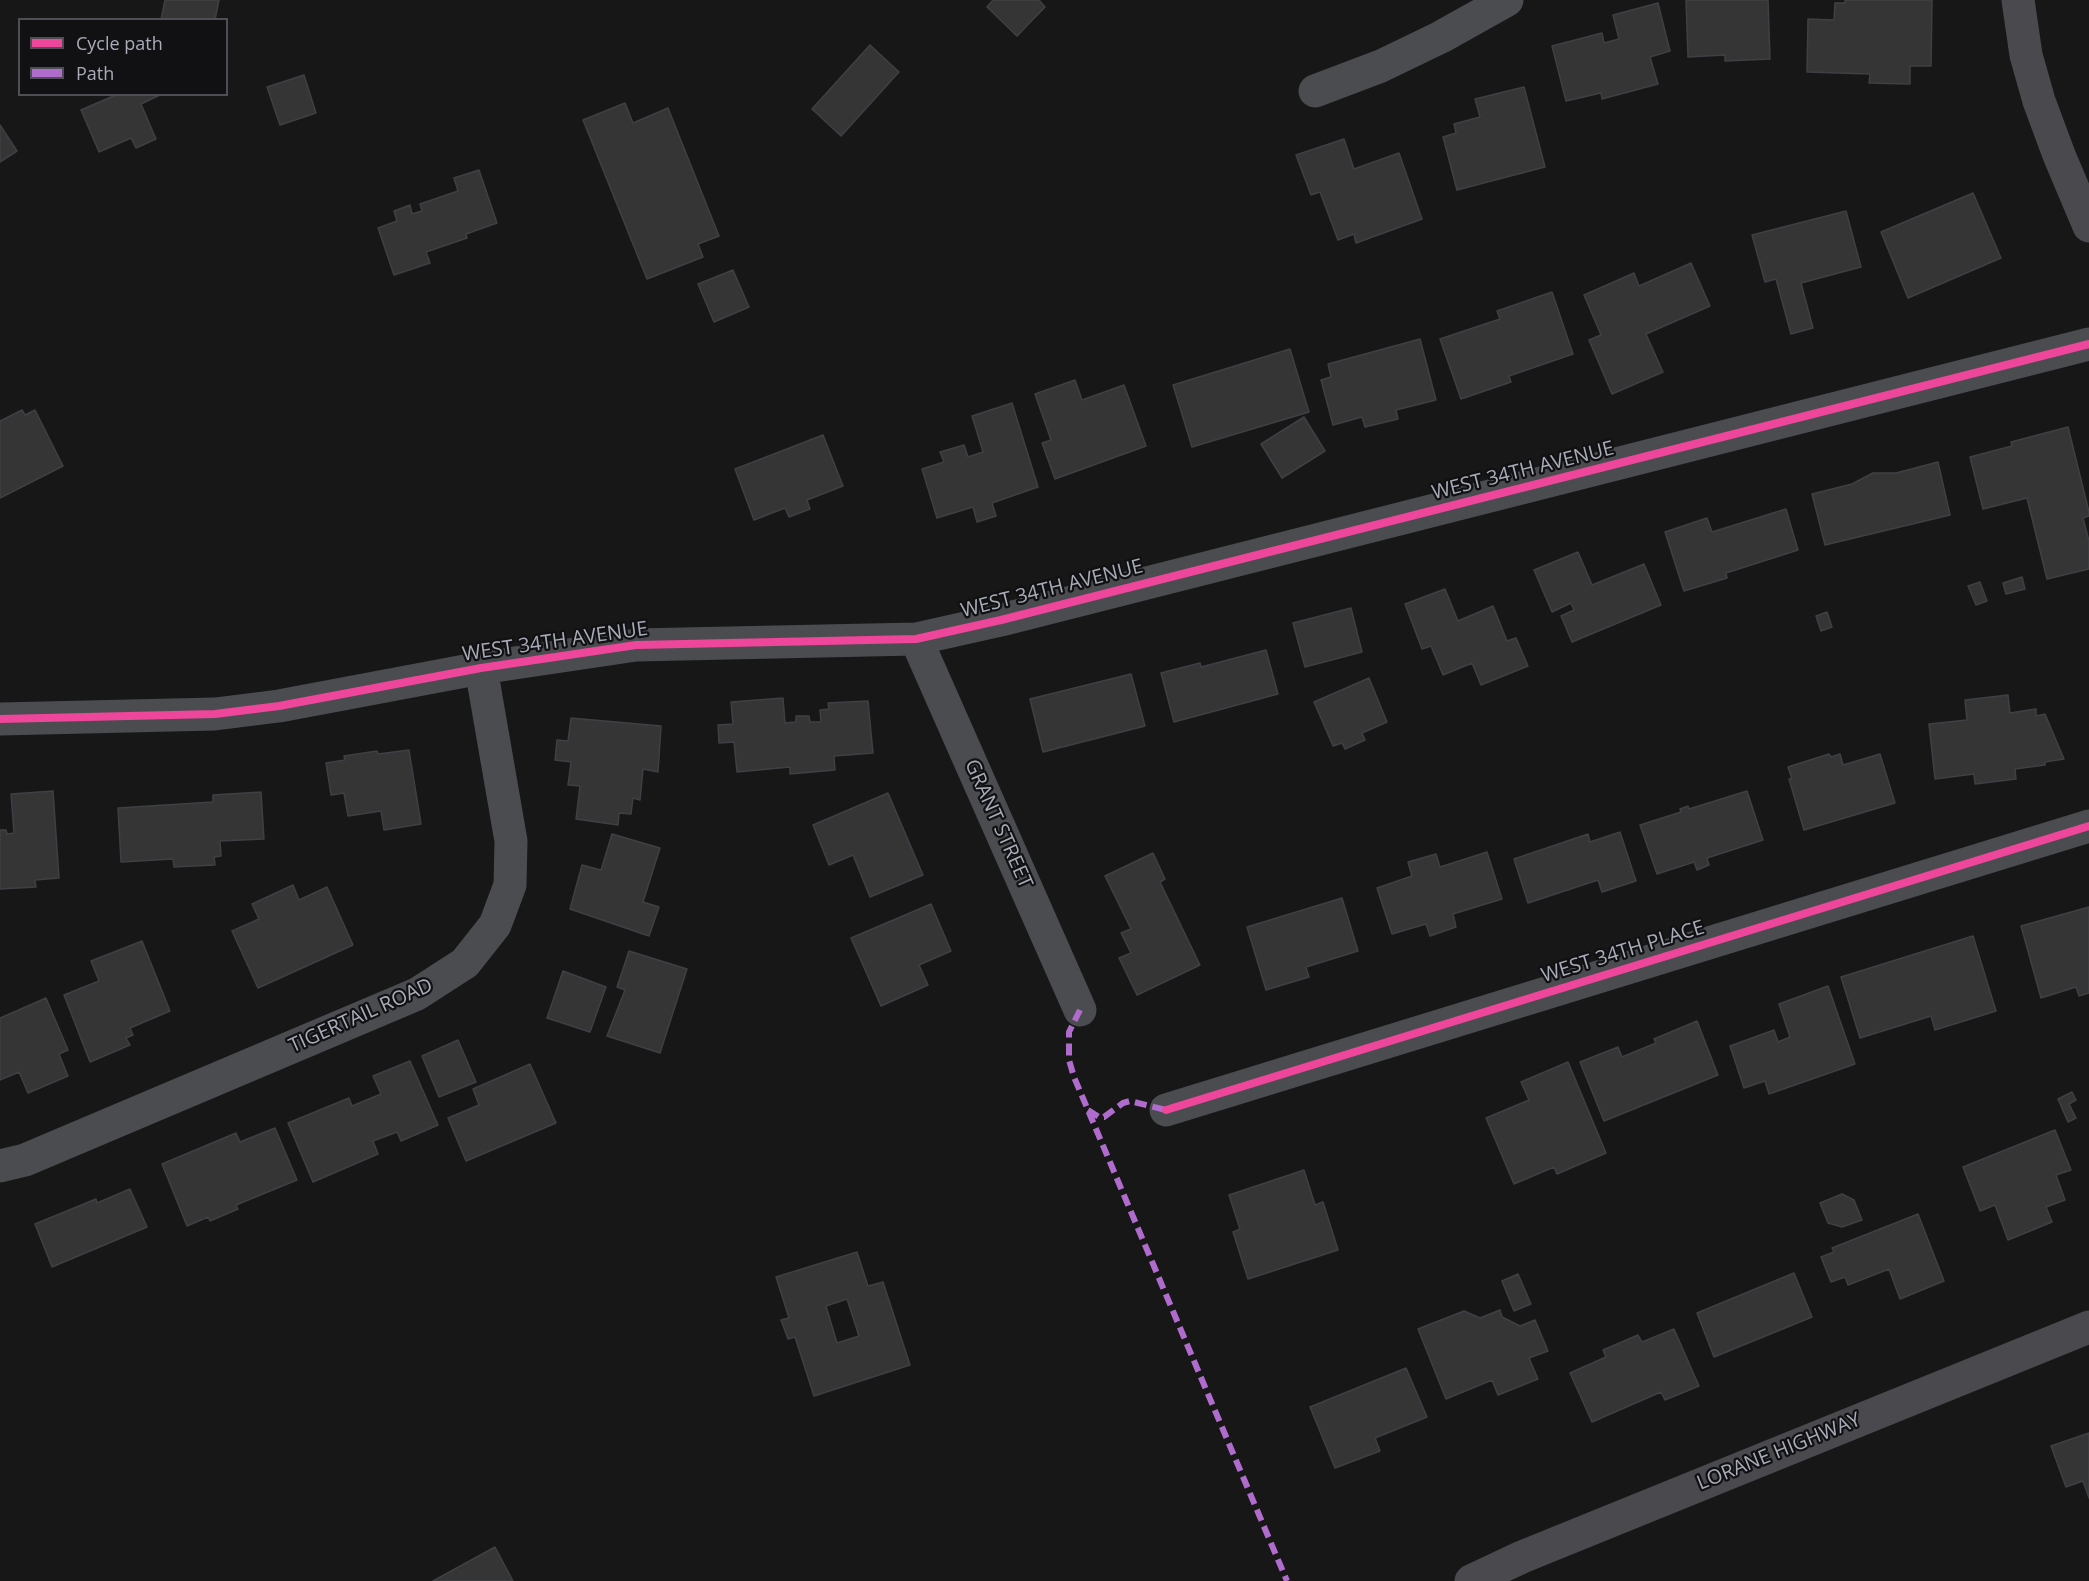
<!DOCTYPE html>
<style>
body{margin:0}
#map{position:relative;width:2089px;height:1581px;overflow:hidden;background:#171717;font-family:"Open Sans",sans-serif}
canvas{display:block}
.legend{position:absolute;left:18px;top:18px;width:210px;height:78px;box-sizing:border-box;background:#111113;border:2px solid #4d4f55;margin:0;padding:8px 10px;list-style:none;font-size:18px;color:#a8acb8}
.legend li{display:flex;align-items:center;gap:12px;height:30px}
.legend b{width:30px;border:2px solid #4d4f55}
</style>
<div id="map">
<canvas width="2089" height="1581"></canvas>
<ul class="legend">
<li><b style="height:8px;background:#ed469a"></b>Cycle path</li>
<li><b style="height:8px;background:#b06ccc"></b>Path</li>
</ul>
</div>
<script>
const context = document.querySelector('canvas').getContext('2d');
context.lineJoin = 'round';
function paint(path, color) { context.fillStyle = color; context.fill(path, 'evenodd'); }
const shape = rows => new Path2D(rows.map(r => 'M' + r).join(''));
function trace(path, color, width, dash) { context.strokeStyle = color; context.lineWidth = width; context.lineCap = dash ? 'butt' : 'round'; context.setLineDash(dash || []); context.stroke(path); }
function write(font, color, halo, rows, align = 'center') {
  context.font = font + ' "Open Sans",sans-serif'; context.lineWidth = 4.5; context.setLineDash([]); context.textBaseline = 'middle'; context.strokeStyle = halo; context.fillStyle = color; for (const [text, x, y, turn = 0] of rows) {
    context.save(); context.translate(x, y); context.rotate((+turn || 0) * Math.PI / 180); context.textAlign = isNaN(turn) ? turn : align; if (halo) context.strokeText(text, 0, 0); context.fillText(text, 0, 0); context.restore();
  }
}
const building = shape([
 [165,0,219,0,215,20,161,20,165,0],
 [993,0,1039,0,1045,7,1017,36,987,7,993,0],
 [1686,0,1768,0,1770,59,1725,61,1725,55,1688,57,1686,0],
 [1845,0,1932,0,1931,66,1910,66,1910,84,1869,83,1870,74,1807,72,1808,19,1834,20,1835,3,1845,3,1845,0],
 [1658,3,1670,51,1650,57,1658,84,1602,99,1601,93,1566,101,1552,46,1602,33,1604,43,1619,39,1613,15,1658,3],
 [870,45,899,72,841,136,812,109,870,45],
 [304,75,316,113,280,125,267,87,304,75],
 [1524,87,1545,167,1457,190,1443,137,1456,133,1454,124,1480,117,1475,99,1524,87],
 [118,94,162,94,141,104,156,139,136,148,131,138,99,152,81,110,118,94],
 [625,103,633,123,668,108,719,236,698,244,703,257,647,279,583,120,625,103],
 [0,125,17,151,0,162,0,125],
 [1344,139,1354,169,1399,153,1422,219,1356,243,1354,234,1338,240,1320,192,1311,195,1296,155,1344,139],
 [479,170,497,223,466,234,467,238,426,252,430,263,394,275,378,228,397,221,394,211,410,205,412,214,422,211,420,204,458,191,454,178,479,170],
 [1973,193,2001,258,1908,298,1881,232,1973,193],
 [1846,211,1861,267,1801,283,1813,328,1791,334,1776,279,1765,282,1752,235,1846,211],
 [1691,263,1710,306,1646,334,1663,372,1612,394,1589,340,1601,335,1584,295,1634,273,1639,286,1691,263],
 [733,270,749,307,714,322,698,284,733,270],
 [1552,292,1573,354,1509,376,1511,382,1461,399,1440,339,1500,319,1497,311,1552,292],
 [1420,339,1436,400,1396,410,1398,419,1365,427,1362,417,1333,425,1321,380,1331,377,1328,364,1420,339],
 [1290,349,1309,412,1192,447,1173,385,1290,349],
 [1075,380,1082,400,1124,385,1146,446,1055,479,1042,443,1051,440,1035,394,1075,380],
 [1012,403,1038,487,992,503,996,516,977,522,973,507,937,518,922,469,944,462,940,452,964,445,968,457,983,452,972,416,1012,403],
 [22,410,25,415,35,410,63,466,0,498,0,421,22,410],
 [1304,417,1325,451,1282,478,1261,444,1304,417],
 [2068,427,2089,512,2089,516,2083,518,2089,541,2089,569,2047,579,2027,498,1983,509,1970,457,2012,446,2011,442,2068,427],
 [823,435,843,486,807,500,810,509,789,517,785,508,754,520,735,469,823,435],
 [1938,462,1950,515,1825,545,1812,494,1852,484,1873,473,1896,473,1938,462],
 [1786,509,1798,550,1726,573,1727,578,1684,591,1665,532,1707,518,1712,532,1786,509],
 [1578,552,1592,585,1644,564,1661,605,1572,642,1561,616,1574,610,1571,603,1552,612,1534,570,1578,552],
 [2022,577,2025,589,2006,594,2003,583,2022,577],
 [1980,582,1987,601,1976,605,1968,586,1980,582],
 [1445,589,1458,621,1493,606,1507,641,1516,638,1528,666,1481,685,1472,663,1443,675,1431,646,1422,649,1405,604,1445,589],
 [1351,608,1362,652,1305,667,1293,623,1351,608],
 [1827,612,1832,627,1821,631,1816,616,1827,612],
 [1266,650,1278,694,1174,722,1161,673,1200,663,1201,667,1266,650],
 [1131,674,1145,726,1043,752,1030,699,1131,674],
 [1369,678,1387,722,1362,733,1365,740,1345,749,1342,743,1333,746,1314,702,1369,678],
 [2008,695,2010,713,2036,709,2036,716,2045,714,2064,759,2045,762,2045,765,2015,769,2016,779,1975,784,1974,774,1935,779,1929,724,1967,720,1965,700,2008,695],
 [783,698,785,723,796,722,796,716,809,716,810,722,821,722,820,710,829,709,828,703,868,701,873,753,834,756,835,770,790,774,790,767,737,772,734,742,719,743,718,725,733,724,731,702,783,698],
 [571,718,661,726,658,772,643,769,640,800,633,798,631,814,619,813,618,825,576,819,580,786,568,785,571,762,555,760,557,740,568,741,571,718],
 [409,750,421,824,384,830,381,811,348,816,344,793,331,795,326,763,345,760,344,756,377,751,378,754,409,750],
 [1829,754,1831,757,1840,754,1843,765,1880,754,1895,803,1804,830,1789,779,1792,779,1788,767,1829,754],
 [53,791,59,878,35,880,36,887,0,889,0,830,6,830,7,834,14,833,11,794,53,791],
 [1747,791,1763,840,1707,858,1709,865,1697,870,1694,862,1657,874,1640,825,1681,812,1680,809,1688,806,1689,809,1747,791],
 [261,792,264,839,220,841,221,856,214,857,215,865,174,867,173,859,121,862,118,808,213,802,213,795,261,792],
 [888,793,923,875,870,897,853,855,829,865,813,825,888,793],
 [1620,832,1636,881,1602,892,1598,880,1528,903,1514,859,1588,834,1590,842,1620,832],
 [612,834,660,848,643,902,659,907,649,936,570,909,582,865,601,870,612,834],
 [1487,852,1502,899,1453,914,1456,927,1430,936,1426,924,1392,934,1377,888,1412,876,1408,862,1436,854,1440,867,1487,852],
 [1153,853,1165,879,1160,882,1200,965,1137,995,1119,958,1131,953,1121,933,1131,929,1105,876,1153,853],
 [293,885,299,900,327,887,353,945,258,988,232,931,259,919,252,904,293,885],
 [1342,898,1358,951,1306,967,1309,977,1266,990,1247,927,1342,898],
 [931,904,951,951,919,965,928,985,881,1006,851,938,931,904],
 [2089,907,2089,993,2079,996,2076,987,2041,998,2021,926,2089,907],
 [1973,936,1996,1011,1935,1030,1931,1016,1860,1038,1841,977,1973,936],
 [142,941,170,1011,130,1028,133,1035,126,1038,130,1045,90,1062,64,995,99,981,91,961,142,941],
 [629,951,687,969,660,1053,607,1036,625,990,617,987,629,951],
 [563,971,606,987,590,1032,547,1018,563,971],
 [1828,986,1855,1064,1769,1094,1765,1081,1744,1088,1730,1046,1774,1030,1778,1042,1790,1037,1779,1004,1828,986],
 [46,998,68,1050,59,1054,68,1076,28,1093,19,1072,0,1080,0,1018,46,998],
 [1697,1021,1718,1075,1604,1121,1580,1062,1618,1047,1622,1057,1656,1043,1654,1039,1697,1021],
 [458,1040,476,1082,439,1097,422,1056,458,1040],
 [410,1061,438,1125,401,1141,397,1132,373,1141,378,1154,313,1182,288,1123,349,1098,352,1106,381,1094,373,1076,410,1061],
 [1568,1062,1606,1153,1557,1174,1554,1167,1514,1184,1486,1118,1529,1100,1521,1082,1568,1062],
 [530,1064,556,1123,466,1161,448,1118,479,1105,473,1089,530,1064],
 [2072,1092,2076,1100,2069,1104,2076,1118,2068,1122,2058,1099,2072,1092],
 [275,1128,297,1180,236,1205,238,1209,210,1221,208,1217,187,1226,162,1164,236,1133,240,1142,275,1128],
 [2055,1130,2071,1170,2056,1175,2065,1200,2046,1207,2052,1222,2008,1240,1995,1205,1980,1211,1963,1167,2055,1130],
 [1304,1170,1315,1205,1323,1202,1338,1250,1248,1279,1233,1232,1240,1229,1229,1195,1304,1170],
 [130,1189,147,1227,52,1267,35,1224,96,1199,97,1203,130,1189],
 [1842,1194,1854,1200,1862,1220,1842,1227,1828,1223,1820,1203,1842,1194],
 [1918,1214,1944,1281,1900,1299,1889,1269,1848,1285,1845,1277,1831,1282,1821,1257,1834,1252,1832,1248,1918,1214],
 [857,1252,868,1286,883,1282,910,1365,814,1396,795,1337,788,1339,781,1320,789,1318,776,1277,857,1252],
 [847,1299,859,1336,837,1343,826,1306,847,1299],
 [1794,1273,1812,1317,1714,1357,1697,1313,1794,1273],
 [1518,1274,1531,1304,1514,1311,1502,1281,1518,1274],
 [1500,1310,1502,1317,1520,1326,1535,1320,1548,1351,1529,1358,1538,1379,1498,1395,1492,1380,1446,1399,1418,1329,1464,1311,1480,1318,1500,1310],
 [1674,1329,1699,1386,1665,1400,1661,1392,1592,1422,1570,1373,1606,1357,1603,1350,1638,1335,1642,1342,1674,1329],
 [1406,1368,1427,1417,1375,1438,1380,1451,1335,1468,1310,1407,1406,1368],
 [2089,1433,2089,1498,2083,1481,2066,1487,2051,1446,2089,1433],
 [495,1547,513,1581,433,1581,495,1547]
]);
paint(building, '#353536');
trace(building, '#3f4043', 1.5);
trace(shape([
 [1315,91,1381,66,1441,37,1507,0],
 [916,639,1080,1010],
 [0,719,215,714,279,706,481,668,636,645,916,639,1001,620,2089,344],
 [1166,1110,2089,826],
 [0,1166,25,1160,417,994,465,963,495,925,510,885,511,841,481,668]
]), '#4b4c50', 33);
trace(shape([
 [2018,0,2026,55,2039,101,2059,155,2089,226],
 [1471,1581,1522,1557,2089,1327]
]), '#4a4a4e', 33);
trace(shape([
 [1080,1010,1069,1032,1069,1060,1074,1077,1287,1581],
 [1088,1110,1099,1117,1104,1117,1123,1103,1130,1101,1166,1110]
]), '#b06ccc', 6, [12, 6]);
trace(shape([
 [0,719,215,714,279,706,481,668,636,645,916,639,1001,620,2089,344],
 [1166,1110,2089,826]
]), '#ed469a', 8);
write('20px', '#a8acb8', '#111113', [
 ["WEST 34TH AVENUE",1523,471,-14],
 ["WEST 34TH AVENUE",1052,589,-14],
 ["WEST 34TH AVENUE",555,642,-8],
 ["GRANT STREET",998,824,66],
 ["WEST 34TH PLACE",1623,952,-17],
 ["TIGERTAIL ROAD",361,1016,-24],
 ["LORANE HIGHWAY",1779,1452,-22]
]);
</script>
